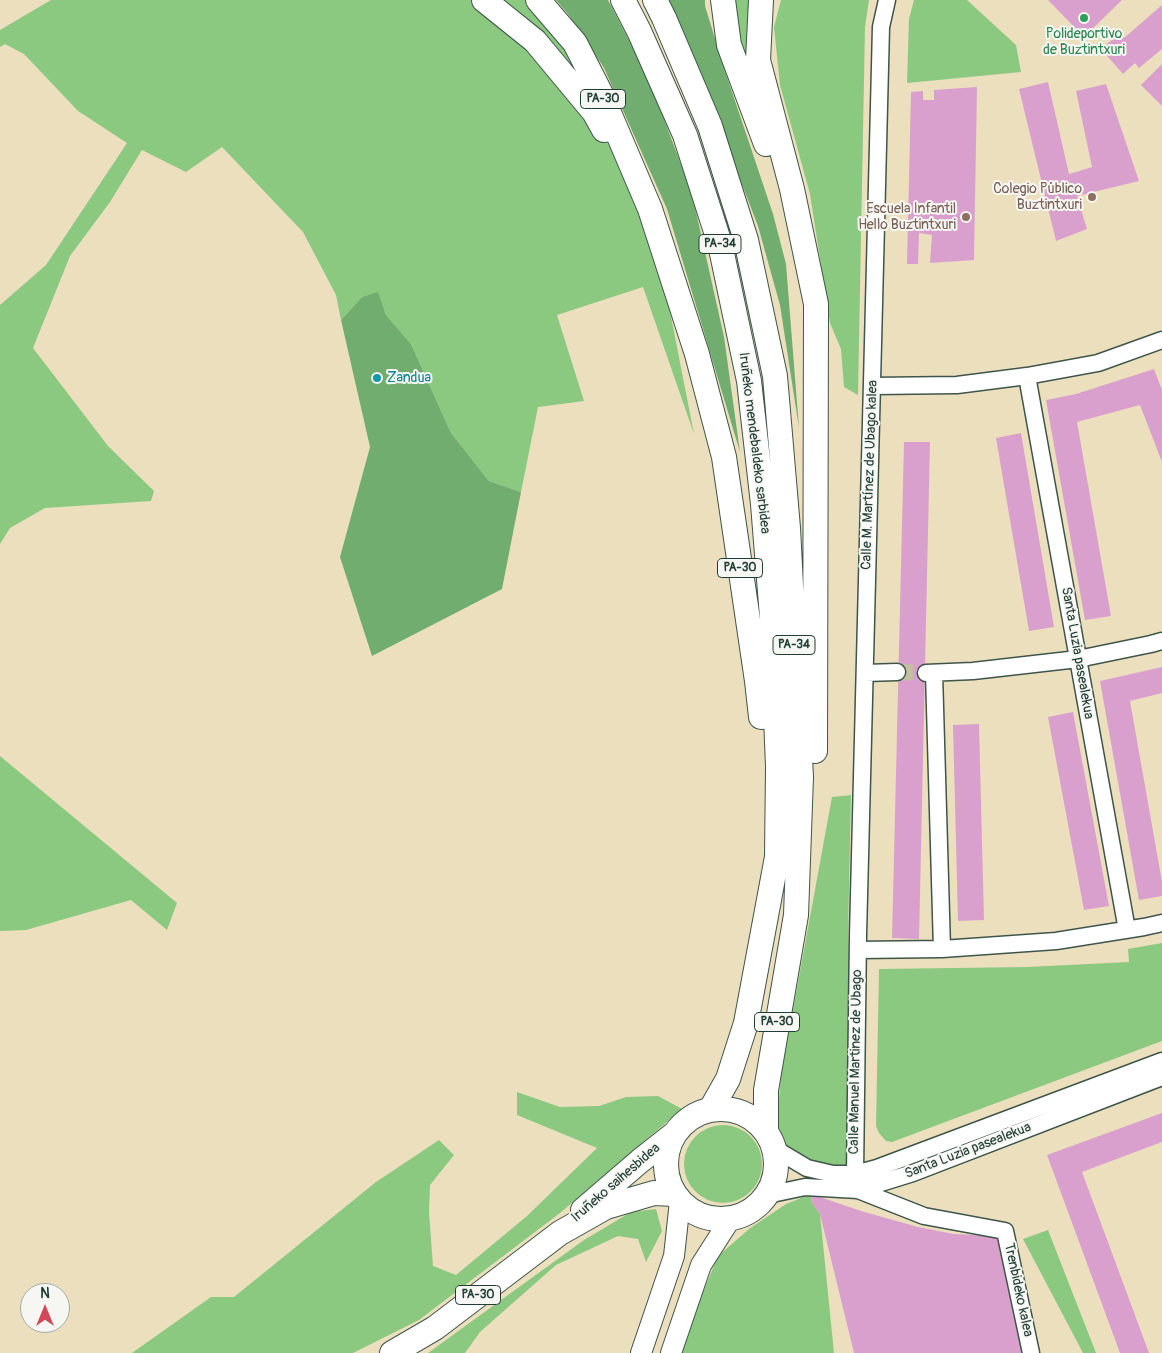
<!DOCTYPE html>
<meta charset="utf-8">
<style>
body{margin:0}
#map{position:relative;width:1162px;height:1353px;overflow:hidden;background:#ecdfbe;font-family:Pangolin,sans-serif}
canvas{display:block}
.north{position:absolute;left:20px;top:1283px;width:50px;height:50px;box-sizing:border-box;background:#f6f6f2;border:1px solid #a0aca6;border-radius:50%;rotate:0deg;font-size:14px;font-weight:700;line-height:20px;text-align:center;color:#1f3d34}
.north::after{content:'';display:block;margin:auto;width:18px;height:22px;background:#d1495b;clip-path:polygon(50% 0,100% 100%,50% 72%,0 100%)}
</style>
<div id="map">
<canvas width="1162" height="1353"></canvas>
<div class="north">N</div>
</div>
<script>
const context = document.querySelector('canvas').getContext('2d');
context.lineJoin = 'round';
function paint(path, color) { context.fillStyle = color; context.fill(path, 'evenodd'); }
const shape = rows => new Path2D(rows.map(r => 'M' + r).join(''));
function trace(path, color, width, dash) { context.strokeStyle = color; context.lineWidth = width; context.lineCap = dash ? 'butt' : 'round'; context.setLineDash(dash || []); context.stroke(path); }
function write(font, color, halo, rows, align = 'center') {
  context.font = font + ' Pangolin,sans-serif'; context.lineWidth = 4; context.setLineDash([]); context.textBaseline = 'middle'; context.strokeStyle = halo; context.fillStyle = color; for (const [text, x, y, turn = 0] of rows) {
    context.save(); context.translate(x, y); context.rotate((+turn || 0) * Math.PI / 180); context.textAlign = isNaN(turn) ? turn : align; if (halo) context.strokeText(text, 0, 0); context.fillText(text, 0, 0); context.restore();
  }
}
paint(shape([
 [51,0,538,0,545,8,650,209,694,434,643,287,557,315,584,401,538,407,521,492,489,481,451,433,411,344,386,315,378,293,362,297,341,320,336,295,303,232,222,147,186,172,142,150,110,202,70,256,33,348,108,446,154,491,151,501,45,508,10,528,0,544,0,305,46,265,127,143,78,111,24,54,5,44,0,47,0,30],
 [730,0,751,0,748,11,747,50,754,86,733,29],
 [781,0,869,0,865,27,858,395,844,387,841,349,830,323,810,194,780,85,774,27],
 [914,0,967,0,1016,45,1021,72,907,83,909,19],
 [0,756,177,903,167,930,131,900,26,930,0,931],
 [851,795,848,935,855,1133,855,1174,833,1174,775,1149,781,1075,832,797],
 [1162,943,1162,1041,892,1142,886,1141,879,1133,876,1126,879,969,1027,967,1129,962,1128,949],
 [517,1092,560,1107,599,1106,626,1097,658,1096,682,1109,560,1213,419,1320,353,1353,132,1353,211,1297,234,1297,376,1182,439,1140,454,1155,430,1185,429,1212,433,1266,456,1275,527,1216,597,1148,517,1115],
 '684 1164a39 39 0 1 1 78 0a39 39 0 1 1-78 0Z',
 [811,1194,812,1203,820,1214,834,1353,679,1353,685,1335,718,1256,749,1229,786,1204],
 [656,1209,662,1231,646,1262,638,1239,618,1236,556,1265,480,1332,465,1353,428,1353,584,1240,631,1212],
 [1048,1230,1096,1353,1083,1353,1023,1239]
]), '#8bc980');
paint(shape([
 [556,0,608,0,649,79,692,194,724,337,740,452,667,209,604,68,568,14],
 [668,0,705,0,705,6,725,71,773,214,786,264,799,428,780,305,758,226,725,140],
 [378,292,386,315,411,344,451,433,489,481,521,492,502,589,372,656,340,557,370,447,341,320,362,297]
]), '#70ad6e');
paint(shape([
 [1048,0,1122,0,1084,37],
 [1162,5,1162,49,1139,68,1135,63,1123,74,1101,49,1120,33,1124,38],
 [1162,64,1162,106,1141,85],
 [1048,82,1069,174,1092,167,1076,91,1106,84,1139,181,1077,196,1087,229,1056,241,1019,89],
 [977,87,974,260,930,263,932,235,919,233,918,264,907,264,911,92,923,91,923,100,934,100,934,90],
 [1154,369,1162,390,1162,462,1140,405,1077,422,1111,616,1085,620,1046,400,1076,394],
 [1021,433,1054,627,1029,631,996,438],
 [904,442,930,442,919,939,892,938],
 [1162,667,1162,693,1130,701,1162,882,1162,896,1139,900,1100,681],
 [1073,712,1109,906,1084,910,1048,717],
 [979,724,984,920,958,921,953,725],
 [1162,1113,1162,1142,1082,1172,1149,1353,1120,1353,1047,1155],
 [811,1194,861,1211,918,1227,954,1234,995,1236,1003,1246,1025,1353,854,1353,820,1214,812,1203]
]), '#daa0cd');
trace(shape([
 [897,672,926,673]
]), '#c3bfa2', 16, [16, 8]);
const minor = shape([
 [1027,376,1127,930],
 [873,386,957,385,1027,376,1098,363,1162,340],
 [865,673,897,672],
 [926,673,973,671,1078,659,1151,644,1162,641],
 [934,673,942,949],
 [858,950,942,949,1056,941,1144,927,1162,923],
 [775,1149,807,1168,833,1174,855,1174,877,1168,1162,1061],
 [855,1174,858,935,881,27,887,0],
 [858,1190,924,1216,1005,1231,1031,1353],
 [767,1195,805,1187,858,1190,913,1173,1162,1077]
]);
const major = shape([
 [641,1353,674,1256,680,1201],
 [671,1353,701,1265,731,1218]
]);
const highway = shape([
 [484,0,535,41,594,112,604,130],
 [538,0,575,43,601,94,650,209,697,354,724,457,757,681,761,717],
 [623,0,639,31,685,135,720,244,749,381,763,504,772,617,778,767,777,857,746,1023,728,1079,711,1109],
 [655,0,664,18,710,126,746,240,775,376,788,528,801,777,796,915,766,1090,766,1130],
 [723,0,729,45,766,144],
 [761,0,758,60,792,189,816,304,815,751],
 '666 1164a55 55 0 1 1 110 0a55 55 0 1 1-110 0Z',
 [583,1210,640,1161,673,1135],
 [392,1353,435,1328,560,1233,606,1207,654,1193,675,1194]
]);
trace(minor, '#3e5549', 19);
trace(major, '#3e5549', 22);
trace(highway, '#3e5549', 26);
trace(minor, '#fff', 16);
trace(major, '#fff', 20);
trace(highway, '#fff', 24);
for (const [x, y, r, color] of [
 [1084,18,5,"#2e9e5b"],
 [1092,197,5,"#8d6e63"],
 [966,217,5,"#8d6e63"],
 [377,378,5,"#0f9aa8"]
]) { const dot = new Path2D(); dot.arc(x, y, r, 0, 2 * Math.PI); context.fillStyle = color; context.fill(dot); trace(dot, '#f6f6f2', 2); }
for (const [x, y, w] of [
 [603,99,45],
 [720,244,42],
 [740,568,45],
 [794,645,42],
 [777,1022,45],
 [478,1295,45]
]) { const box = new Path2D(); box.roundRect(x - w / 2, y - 9.5, w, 19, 4); context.fillStyle = '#f6f6f2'; context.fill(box); trace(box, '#1f3d34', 1); }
write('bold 12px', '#1f3d34', null, [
 ["PA-30",603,99],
 ["PA-34",720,244],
 ["PA-30",740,568],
 ["PA-34",794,645],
 ["PA-30",777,1022],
 ["PA-30",478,1295]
]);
write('14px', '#27864d', '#f6f6f2', [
 ["Polideportivo",1084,34],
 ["de Buztintxuri",1084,50]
]);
write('14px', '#785e54', '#f6f6f2', [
 ["Colegio Público",1082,189],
 ["Buztintxuri",1082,205],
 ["Escuela Infantil",956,209],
 ["Hello Buztintxuri",956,225]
], 'right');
write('14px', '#0d838f', '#f6f6f2', [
 ["Zandua",387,378]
], 'left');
write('14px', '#1f3d34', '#f6f6f2', [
 ["Iruñeko mendebaldeko sarbidea",754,443,83],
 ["Calle M. Martínez de Ubago kalea",870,475,-88],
 ["Santa Luzia pasealekua",1077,653,80],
 ["Calle Manuel Martinez de Ubago",856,1062,-89],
 ["Santa Luzia pasealekua",968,1151,-21],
 ["Iruñeko saihesbidea",616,1183,-41],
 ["Trenbideko kalea",1018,1290,78]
]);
</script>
